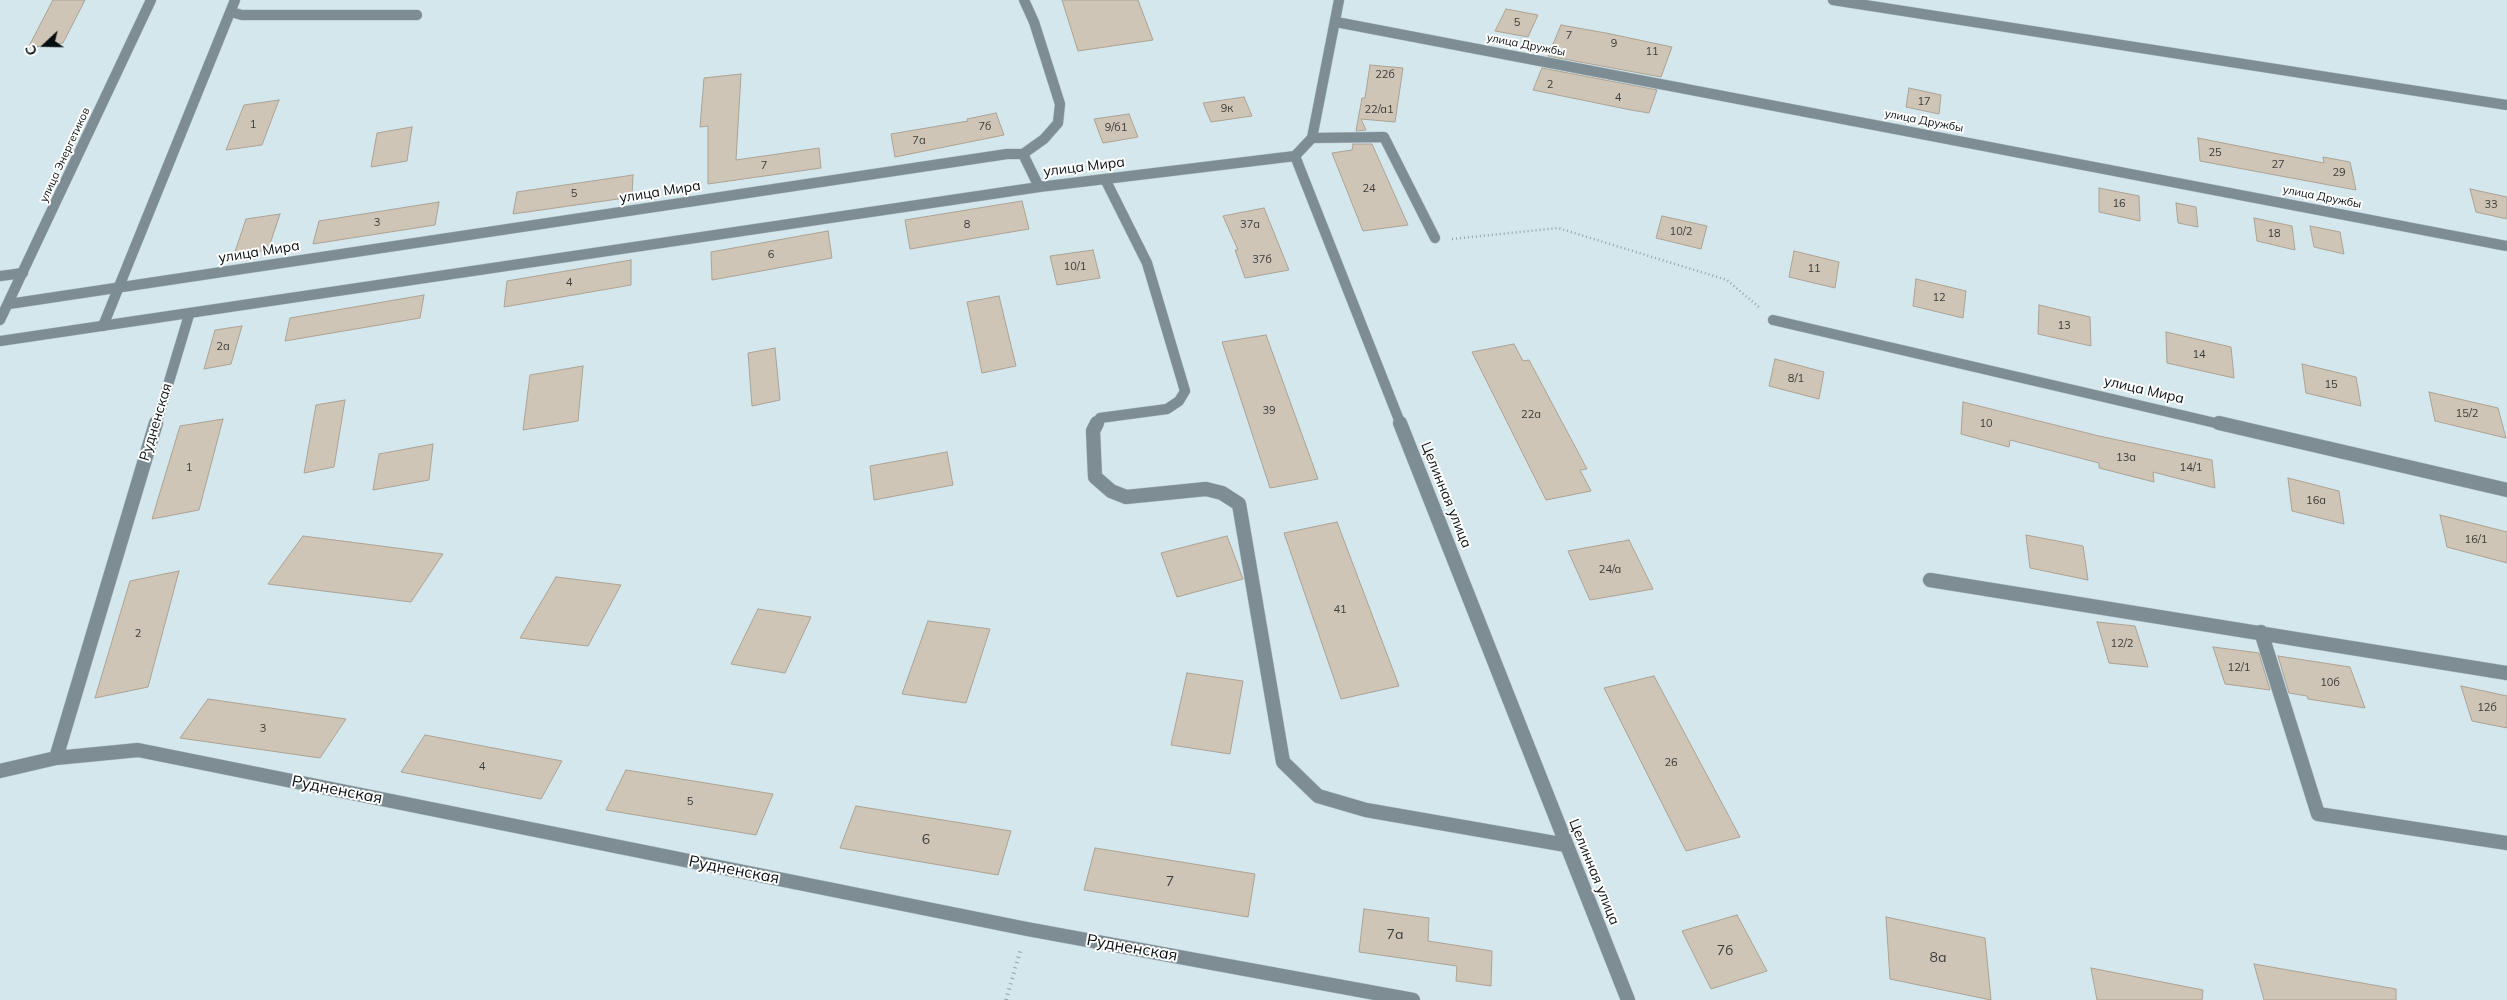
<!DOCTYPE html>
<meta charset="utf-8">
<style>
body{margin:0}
#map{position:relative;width:2507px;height:1000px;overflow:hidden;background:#d3e7ed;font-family:Mulish,sans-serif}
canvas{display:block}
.north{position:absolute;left:20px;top:20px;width:50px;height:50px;-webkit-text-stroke:4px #fff;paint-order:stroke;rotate:249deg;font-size:14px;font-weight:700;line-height:20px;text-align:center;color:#070e10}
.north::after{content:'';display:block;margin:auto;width:18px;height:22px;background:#070e10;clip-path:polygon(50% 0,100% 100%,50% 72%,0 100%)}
</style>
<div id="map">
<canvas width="2507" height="1000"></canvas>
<div class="north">С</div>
</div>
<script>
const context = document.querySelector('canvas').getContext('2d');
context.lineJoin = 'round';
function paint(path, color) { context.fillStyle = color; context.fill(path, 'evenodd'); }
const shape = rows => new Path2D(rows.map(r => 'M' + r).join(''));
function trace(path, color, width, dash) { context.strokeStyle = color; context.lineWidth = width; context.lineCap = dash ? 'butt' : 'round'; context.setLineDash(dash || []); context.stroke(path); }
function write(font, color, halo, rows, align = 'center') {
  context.font = font + ' Mulish,sans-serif'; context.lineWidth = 4; context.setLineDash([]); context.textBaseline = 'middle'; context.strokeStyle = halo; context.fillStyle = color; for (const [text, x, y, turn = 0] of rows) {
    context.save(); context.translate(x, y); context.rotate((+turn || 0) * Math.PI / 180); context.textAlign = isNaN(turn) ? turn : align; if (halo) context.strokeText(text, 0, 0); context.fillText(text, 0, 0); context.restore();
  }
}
const building = shape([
 [53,0,85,0,63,43,28,48,53,0],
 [1062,0,1138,0,1153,40,1078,51,1062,0],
 [1506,9,1538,15,1528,37,1495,31,1506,9],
 [1561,25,1606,33,1672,47,1661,77,1548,56,1561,25],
 [1370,65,1403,68,1395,122,1361,119,1366,130,1356,131,1362,98,1365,98,1370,65],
 [1542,68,1657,90,1649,113,1631,110,1533,90,1542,68],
 [741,74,736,160,819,148,821,168,708,184,708,126,700,127,704,78,741,74],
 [1909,88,1941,95,1939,114,1906,107,1909,88],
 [1244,97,1252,116,1211,122,1203,103,1244,97],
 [279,100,262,145,226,150,244,105,279,100],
 [996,113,1004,135,895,157,891,134,968,121,967,119,996,113],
 [1129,114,1138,137,1103,143,1094,119,1129,114],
 [412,127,407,161,371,167,377,133,412,127],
 [2198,138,2324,163,2323,157,2350,162,2356,190,2200,161,2198,138],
 [1353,144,1372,144,1408,225,1363,231,1332,153,1352,150,1353,144],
 [633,175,632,197,513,214,517,192,633,175],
 [2099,188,2139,196,2140,221,2099,212,2099,188],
 [2470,189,2507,197,2507,219,2476,212,2470,189],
 [1022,201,1029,229,910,249,905,220,1022,201],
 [439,202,435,225,313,244,319,221,439,202],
 [2176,203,2196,207,2198,227,2178,223,2176,203],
 [1264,208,1289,270,1245,278,1235,250,1238,250,1223,216,1264,208],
 [280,214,268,250,234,255,246,219,280,214],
 [1662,216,1707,226,1701,249,1656,238,1662,216],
 [2254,218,2292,226,2295,250,2257,241,2254,218],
 [2310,226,2340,232,2344,254,2314,247,2310,226],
 [828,231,832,258,712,280,711,252,828,231],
 [1093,250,1100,278,1057,285,1050,256,1093,250],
 [1794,251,1839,262,1835,288,1789,277,1794,251],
 [631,260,631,285,504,307,507,281,631,260],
 [1916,279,1966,291,1963,318,1913,306,1916,279],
 [424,295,420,318,285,341,290,318,424,295],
 [999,296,1016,366,982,373,967,302,999,296],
 [2039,305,2090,317,2091,346,2038,334,2039,305],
 [242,326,231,364,204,369,215,330,242,326],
 [2166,332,2231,347,2234,378,2167,363,2166,332],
 [1266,335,1318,479,1270,488,1222,342,1266,335],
 [1514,344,1523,361,1529,360,1587,469,1580,470,1591,491,1546,500,1472,352,1514,344],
 [775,348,780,400,752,406,748,353,775,348],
 [1775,359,1824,372,1819,399,1769,386,1775,359],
 [2302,364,2356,377,2361,406,2306,393,2302,364],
 [583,366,578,421,523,430,530,375,583,366],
 [2429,392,2498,408,2506,438,2435,421,2429,392],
 [345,400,334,467,304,473,316,405,345,400],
 [1963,402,2099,436,2212,460,2215,488,2153,472,2154,482,2099,468,2099,463,2010,440,2009,447,1961,434,1963,402],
 [223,419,199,510,152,519,180,426,223,419],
 [433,444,429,480,373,490,379,454,433,444],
 [947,452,953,485,874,500,870,466,947,452],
 [2288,478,2339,491,2344,524,2292,511,2288,478],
 [2440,515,2507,532,2507,563,2447,547,2440,515],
 [1337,522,1399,686,1341,699,1284,533,1337,522],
 [2026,535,2083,546,2088,580,2030,568,2026,535],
 [303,536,443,554,411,602,268,584,303,536],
 [1227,536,1243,579,1177,597,1161,553,1227,536],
 [1629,540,1653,589,1590,600,1568,551,1629,540],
 [179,571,148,687,95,698,130,581,179,571],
 [556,577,621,585,588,646,520,638,556,577],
 [758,609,811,617,785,673,731,664,758,609],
 [928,621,990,629,966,703,902,694,928,621],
 [2097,622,2135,626,2148,667,2109,663,2097,622],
 [2213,647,2259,653,2270,690,2225,684,2213,647],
 [2278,656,2350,667,2365,708,2308,699,2307,696,2289,693,2278,656],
 [1187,673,1243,681,1230,754,1171,745,1187,673],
 [1654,676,1740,837,1686,851,1604,688,1654,676],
 [2461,686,2507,696,2507,728,2472,721,2461,686],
 [208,699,346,719,320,758,180,738,208,699],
 [425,735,562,761,541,799,401,772,425,735],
 [626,770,773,794,756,835,606,810,626,770],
 [856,806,1011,831,998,875,840,848,856,806],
 [1095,848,1255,874,1248,917,1084,890,1095,848],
 [1364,909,1429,918,1428,941,1492,951,1491,986,1456,981,1457,966,1359,952,1364,909],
 [1737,915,1767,971,1711,989,1682,931,1737,915],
 [1886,917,1985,938,1991,1000,1890,979,1886,917],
 [2254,964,2396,989,2396,1000,2264,1000,2254,964],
 [2091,968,2203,990,2202,1000,2097,1000,2091,968]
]);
paint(building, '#cfc5b6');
trace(building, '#aca294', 1);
const service = shape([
 [1833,0,2507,105],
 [1312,138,1384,137,1435,238]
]);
const minorFar1 = shape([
 [231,12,242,15,417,15],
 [1336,22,2507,246],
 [1023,154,1044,139,1058,123,1060,104,1034,22,1024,0],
 [1295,156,1401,425],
 [0,276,23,273],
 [1773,320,2224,425],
 [103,326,235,0],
 [156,425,189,315],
 [1096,425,1100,418,1167,409,1179,401,1185,391,1147,263,1105,179]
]);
const minor = shape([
 [1097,423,1093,431,1095,477,1111,491,1126,497,1206,489,1222,493,1239,504,1283,762,1318,796,1366,810,1566,845],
 [1400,423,1628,1000],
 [2219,423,2507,490],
 [1930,580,2507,673],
 [2261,632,2318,814,2507,843],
 [56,758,156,423],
 [0,771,56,758,138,750,1027,929,1413,1000]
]);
const tertiary = shape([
 [9,304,1007,154,1023,154,1039,187],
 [0,320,151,0],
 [0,341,1039,187,1295,156,1312,138,1339,0]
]);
trace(service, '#b2c4ca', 11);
trace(minorFar1, '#b2c4ca', 11);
trace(minor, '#b2c4ca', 15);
trace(tertiary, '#b2c4ca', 11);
trace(shape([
 [1452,239,1558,228,1727,280,1760,308]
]), '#93a3a8', 2.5, [1, 3]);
trace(shape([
 [1006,1000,1021,948]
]), '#93a3a8', 4, [1, 4.5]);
trace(service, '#7d8d93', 10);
trace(minorFar1, '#7d8d93', 10);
trace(minor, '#7d8d93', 14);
trace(tertiary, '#7d8d93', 10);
write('11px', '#393c3a', null, [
 ["5",1517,23],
 ["7",1569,36],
 ["9",1614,44],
 ["11",1652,52],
 ["22б",1385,75],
 ["2",1550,85],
 ["4",1618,98],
 ["17",1924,102],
 ["9к",1227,109],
 ["22/а1",1379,110],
 ["1",253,125],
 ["7б",985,127],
 ["9/б1",1116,128],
 ["7а",919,141],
 ["25",2215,153],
 ["27",2278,165],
 ["7",764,166],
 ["29",2339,173],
 ["24",1369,189],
 ["5",574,194],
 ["16",2119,204],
 ["33",2491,205],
 ["3",377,223],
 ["8",967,225],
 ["37а",1250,225],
 ["10/2",1681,232],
 ["18",2274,234],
 ["6",771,255],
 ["37б",1262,260],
 ["10/1",1075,267],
 ["11",1814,269],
 ["4",569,283],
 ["12",1939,298],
 ["13",2064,326],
 ["2а",223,347],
 ["14",2199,355],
 ["8/1",1796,379],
 ["15",2331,385],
 ["39",1269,411],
 ["15/2",2467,414],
 ["22а",1531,415],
 ["10",1986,424],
 ["13а",2126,458],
 ["1",189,468],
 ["14/1",2191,468],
 ["16а",2316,501],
 ["16/1",2476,540],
 ["24/а",1610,570],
 ["41",1340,610],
 ["2",138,634],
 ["12/2",2122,644],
 ["12/1",2239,668],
 ["10б",2330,683],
 ["12б",2487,708],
 ["3",263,729],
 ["26",1671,763],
 ["4",482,767],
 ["5",690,802]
]);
write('11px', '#070e10', '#fff', [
 ["улица Дружбы",1526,45,11],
 ["улица Дружбы",1924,121,11],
 ["улица Энергетиков",65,155,-65],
 ["улица Дружбы",2322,197,11]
]);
write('14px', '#070e10', '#fff', [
 ["улица Мира",1084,167,-7],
 ["улица Мира",660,192,-9],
 ["улица Мира",259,252,-9],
 ["улица Мира",2144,390,13],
 ["Рудненская",156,422,-73],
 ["Целинная улица",1446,495,68],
 ["Целинная улица",1594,872,68]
]);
write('14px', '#393c3a', null, [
 ["6",926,840],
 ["7",1170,882],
 ["7а",1395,935],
 ["7б",1725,951],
 ["8а",1938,958]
]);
write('16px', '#070e10', '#fff', [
 ["Рудненская",337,790,11],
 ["Рудненская",734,870,11],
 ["Рудненская",1132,948,10]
]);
</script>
